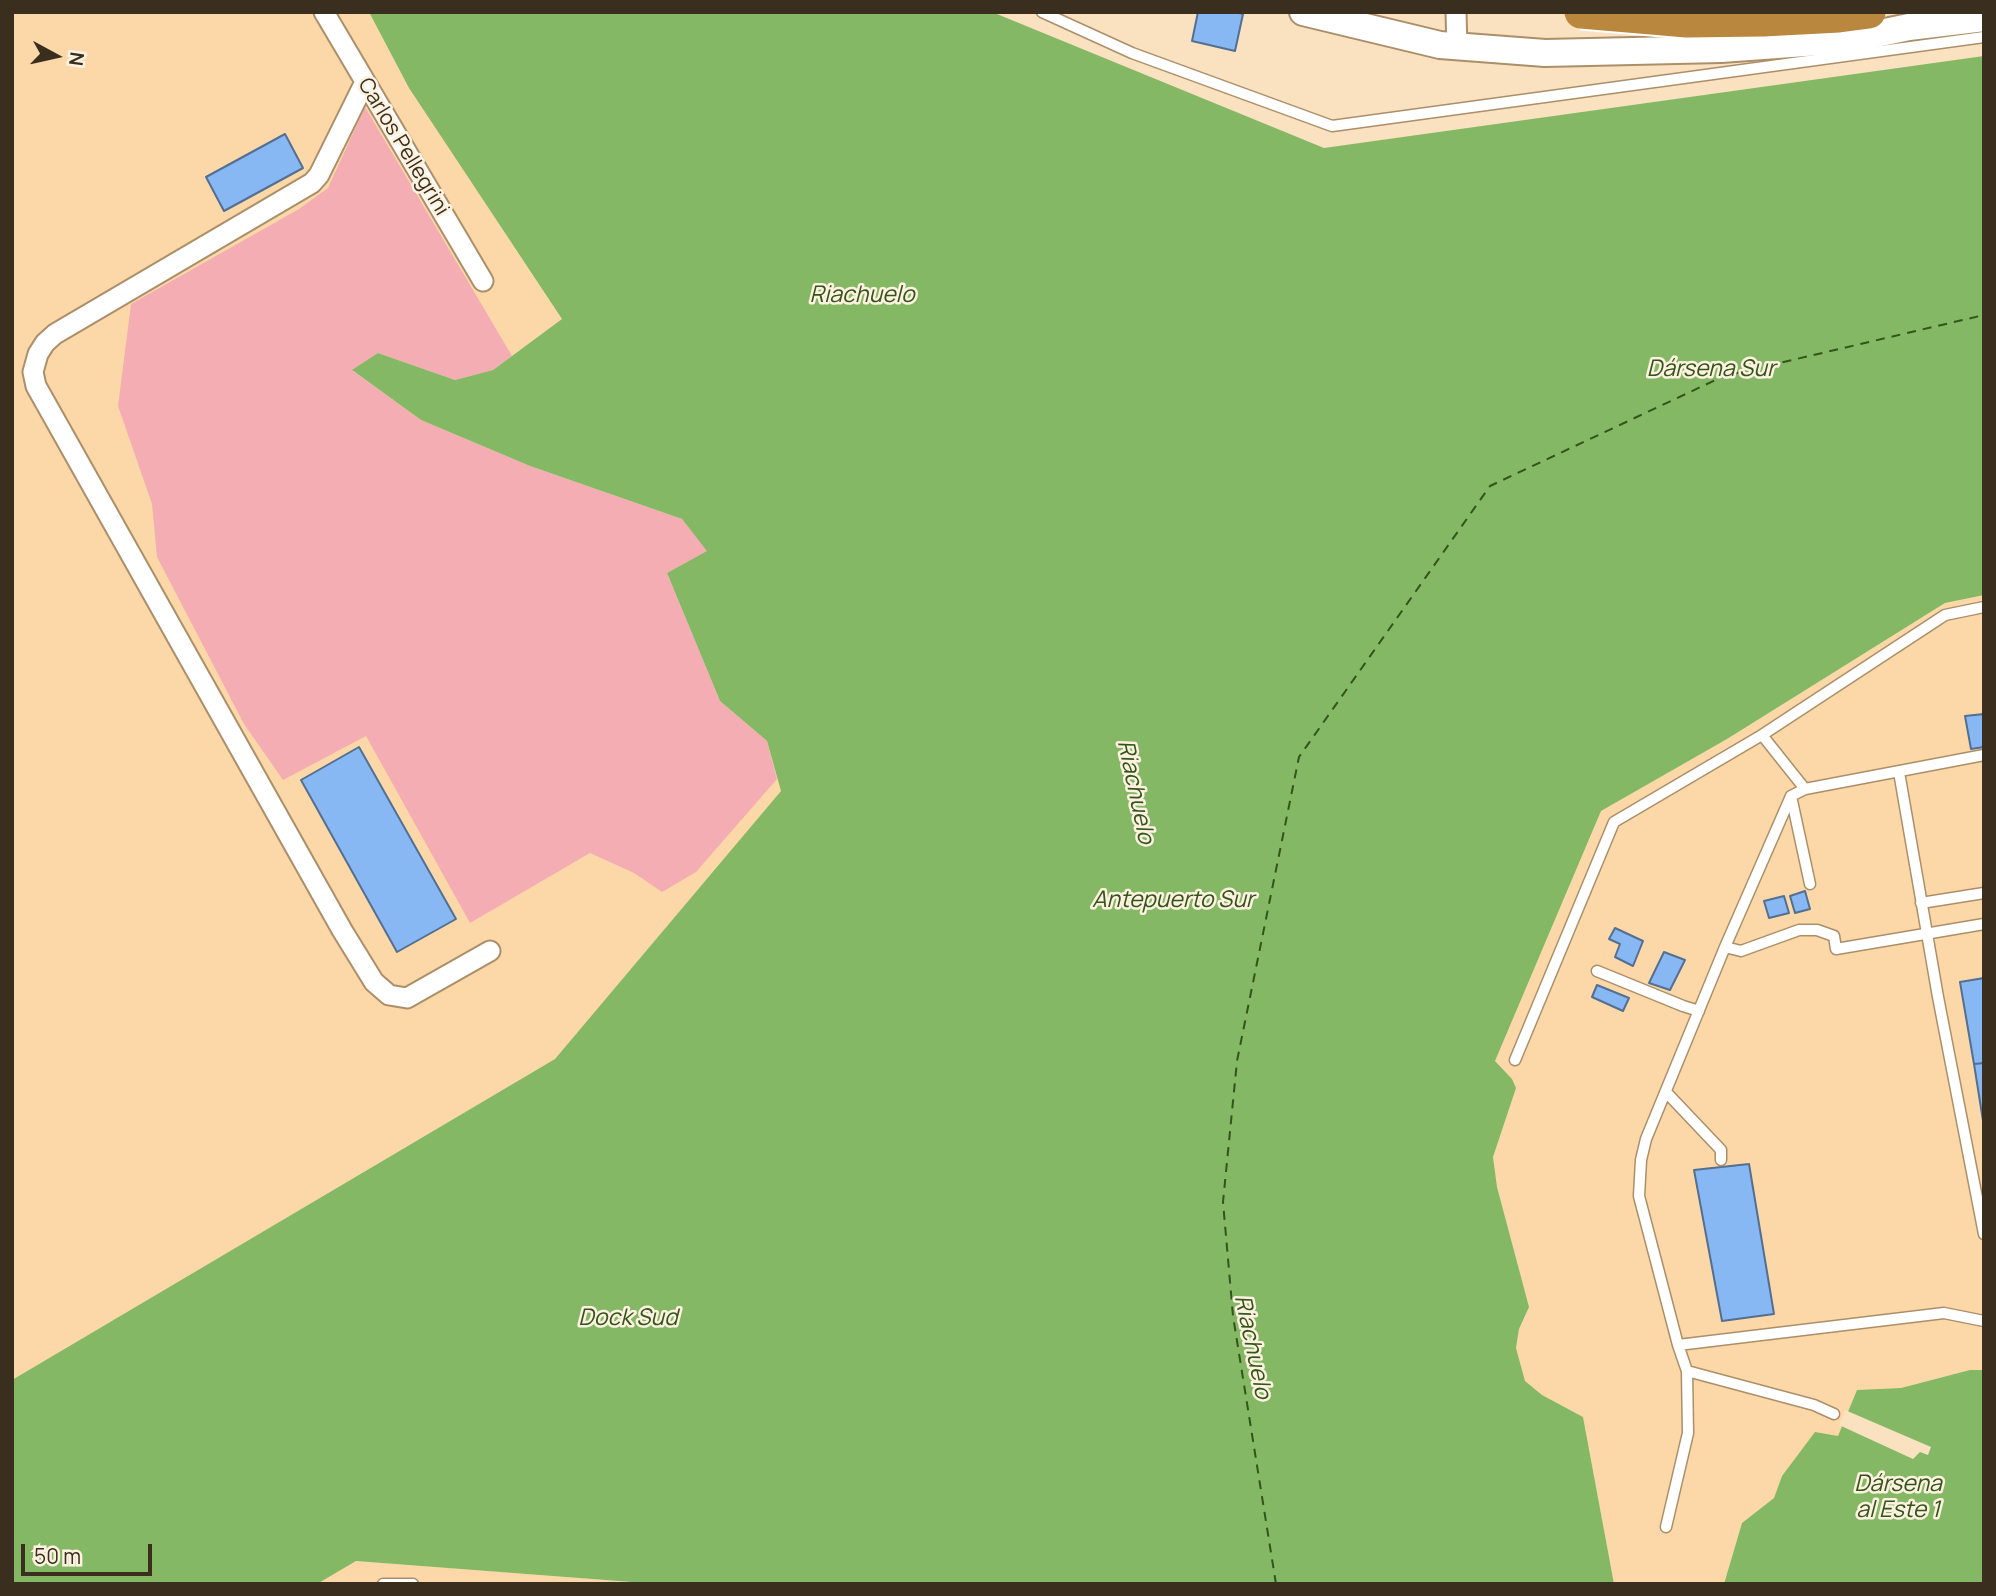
<!DOCTYPE html>
<meta charset="utf-8">
<style>
body{margin:0}
#map{position:relative;width:1996px;height:1596px;overflow:hidden;background:#fae1c0;font-family:Manrope,sans-serif}
canvas{display:block}
.frame{position:absolute;inset:0;border:14px solid #3a2e1e;pointer-events:none}
.north{position:absolute;left:21px;top:21px;width:70px;height:70px;-webkit-text-stroke:5px #fdf1e0;paint-order:stroke;rotate:98deg;font-size:19px;font-weight:700;line-height:28px;text-align:center;color:#3a2e1e}
.north::after{content:'';display:block;margin:auto;width:24px;height:32px;background:#3a2e1e;clip-path:polygon(50% 0,100% 100%,50% 72%,0 100%)}
.scale{position:absolute;left:21px;top:1544px;width:131px;height:32px;box-sizing:border-box;border:4px solid #3a2e1e;border-top:0;padding-left:9px;font-size:21px;line-height:24px;white-space:nowrap;color:#3a2e1e;-webkit-text-stroke:5px #fdf1e0;paint-order:stroke}
</style>
<div id="map">
<canvas width="1996" height="1596"></canvas>
<div class="frame"></div>
<div class="north">N</div>
<div class="scale">50 m</div>
</div>
<script>
const context = document.querySelector('canvas').getContext('2d');
context.lineJoin = 'round';
function paint(path, color) { context.fillStyle = color; context.fill(path, 'evenodd'); }
const shape = rows => new Path2D(rows.map(r => 'M' + r).join(''));
function trace(path, color, width, dash) { context.strokeStyle = color; context.lineWidth = width; context.lineCap = dash ? 'butt' : 'round'; context.setLineDash(dash || []); context.stroke(path); }
function write(font, color, halo, rows, align = 'center') {
  context.font = font + ' Manrope,sans-serif'; context.lineWidth = 5; context.setLineDash([]); context.textBaseline = 'middle'; context.strokeStyle = halo; context.fillStyle = color; for (const [text, x, y, turn = 0] of rows) {
    context.save(); context.translate(x, y); context.rotate((+turn || 0) * Math.PI / 180); context.textAlign = isNaN(turn) ? turn : align; if (halo) context.strokeText(text, 0, 0); context.fillText(text, 0, 0); context.restore();
  }
}
paint(shape([
 [12,12,369,12,409,88,562,319,493,370,455,380,378,353,353,371,421,420,530,466,720,701,767,741,781,791,555,1059,12,1380],
 [1984,595,1984,1370,1970,1370,1901,1388,1857,1390,1838,1436,1782,1476,1774,1498,1742,1523,1724,1584,1614,1584,1583,1417,1542,1395,1525,1381,1516,1348,1519,1329,1529,1307,1497,1187,1493,1157,1516,1088,1495,1061,1601,811,1727,739,1945,603],
 [356,1561,658,1584,317,1584]
]), '#fcd8a8');
paint(shape([
 [365,107,512,356,493,370,455,380,378,353,353,371,421,420,530,466,682,519,708,551,667,573,720,701,767,741,777,779,696,872,662,892,634,873,590,853,470,923,366,736,283,780,244,724,157,557,152,504,118,406,131,304,299,209,328,188]
]), '#f4aeb3');
paint(shape([
 [369,12,992,12,1324,148,1984,56,1984,595,1945,603,1727,739,1601,811,1495,1061,1512,1079,1516,1088,1493,1157,1497,1187,1529,1307,1519,1329,1516,1348,1525,1381,1542,1395,1583,1417,1614,1584,658,1584,356,1561,317,1584,12,1584,12,1380,555,1059,781,791,767,741,720,701,667,573,707,551,682,519,530,466,421,420,352,370,378,353,455,380,493,370,562,319,409,88],
 [1970,1370,1984,1370,1984,1584,1724,1584,1742,1523,1774,1498,1782,1476,1815,1432,1838,1436,1857,1390,1901,1388]
]), '#84b864');
paint(shape([
 [1845,1410,1931,1447,1928,1455,1920,1452,1913,1459,1839,1425]
]), '#fae1c0');
trace(shape([
 [1276,1584,1233,1316,1223,1202,1237,1061,1299,757,1490,486,1724,376,1984,315]
]), '#33541b', 2, [9, 7]);
const building = shape([
 [1198,12,1235,12,1243,14,1235,51,1192,41,1198,12],
 [285,134,303,168,224,211,206,177,285,134],
 [1984,714,1984,747,1971,749,1965,716,1984,714],
 [359,747,456,919,397,952,301,780,359,747],
 [1805,891,1810,909,1795,913,1790,896,1805,891],
 [1784,896,1789,913,1769,918,1764,901,1784,896],
 [1615,928,1643,941,1633,966,1615,957,1620,944,1609,939,1615,928],
 [1664,952,1685,960,1670,990,1649,983,1664,952],
 [1984,978,1984,1063,1974,1064,1960,982,1984,978],
 [1597,985,1629,998,1623,1011,1592,997,1597,985],
 [1984,1063,1984,1127,1974,1064,1984,1063],
 [1749,1164,1774,1314,1722,1321,1694,1170,1749,1164]
]);
paint(building, '#88b8f4');
trace(building, '#536f92', 2);
const service = shape([
 [1042,12,1132,53,1332,126,1984,37],
 [1762,735,1945,615,1984,607],
 [1984,755,1805,789,1791,796,1725,947,1646,1139,1641,1160,1639,1196,1678,1345,1944,1313,1984,1321],
 [1899,772,1938,997,1984,1234],
 [1791,796,1810,884],
 [1921,903,1984,893],
 [1725,947,1741,951,1799,930,1817,930,1834,936,1836,949,1984,924],
 [1597,971,1683,1006,1699,1011],
 [1515,1060,1614,822,1762,735,1805,789],
 [1666,1092,1721,1150,1721,1160],
 [1687,1371,1814,1405,1834,1414],
 [1666,1527,1688,1433,1687,1371,1678,1345],
 [383,1584,413,1584]
]);
const minor = shape([
 [324,12,483,281],
 [1456,12,1457,47],
 [365,82,319,175,312,183,55,334,45,343,38,354,33,372,36,386,342,930,374,982,389,995,407,998,490,951]
]);
const secondary = shape([
 [1303,12,1440,45,1545,53,1721,49,1847,40,1909,27,1984,18]
]);
trace(service, '#ac8f68', 13);
trace(minor, '#ac8f68', 23);
trace(secondary, '#ac8f68', 30);
trace(service, '#fff', 10);
trace(minor, '#fff', 19);
trace(secondary, '#fff', 26);
const motorwayBridge = shape([
 [1581,12,1687,21,1763,20,1839,16,1869,12]
]);
trace(motorwayBridge, '#fff', 37, []);
trace(motorwayBridge, '#b9873e', 33);
write('21px', '#3a2e1e', '#fdf1e0', [
 ["Carlos Pellegrini",403,147,59]
]);
write('italic 23px', '#33541b', '#fdf1e0', [
 ["Riachuelo",862,296],
 ["Dársena Sur",1711,370],
 ["Riachuelo",1135,792,78],
 ["Antepuerto Sur",1173,901],
 ["Dock Sud",628,1319],
 ["Riachuelo",1252,1347,78],
 ["Dársena",1898,1485],
 ["al Este 1",1898,1511]
]);
</script>
